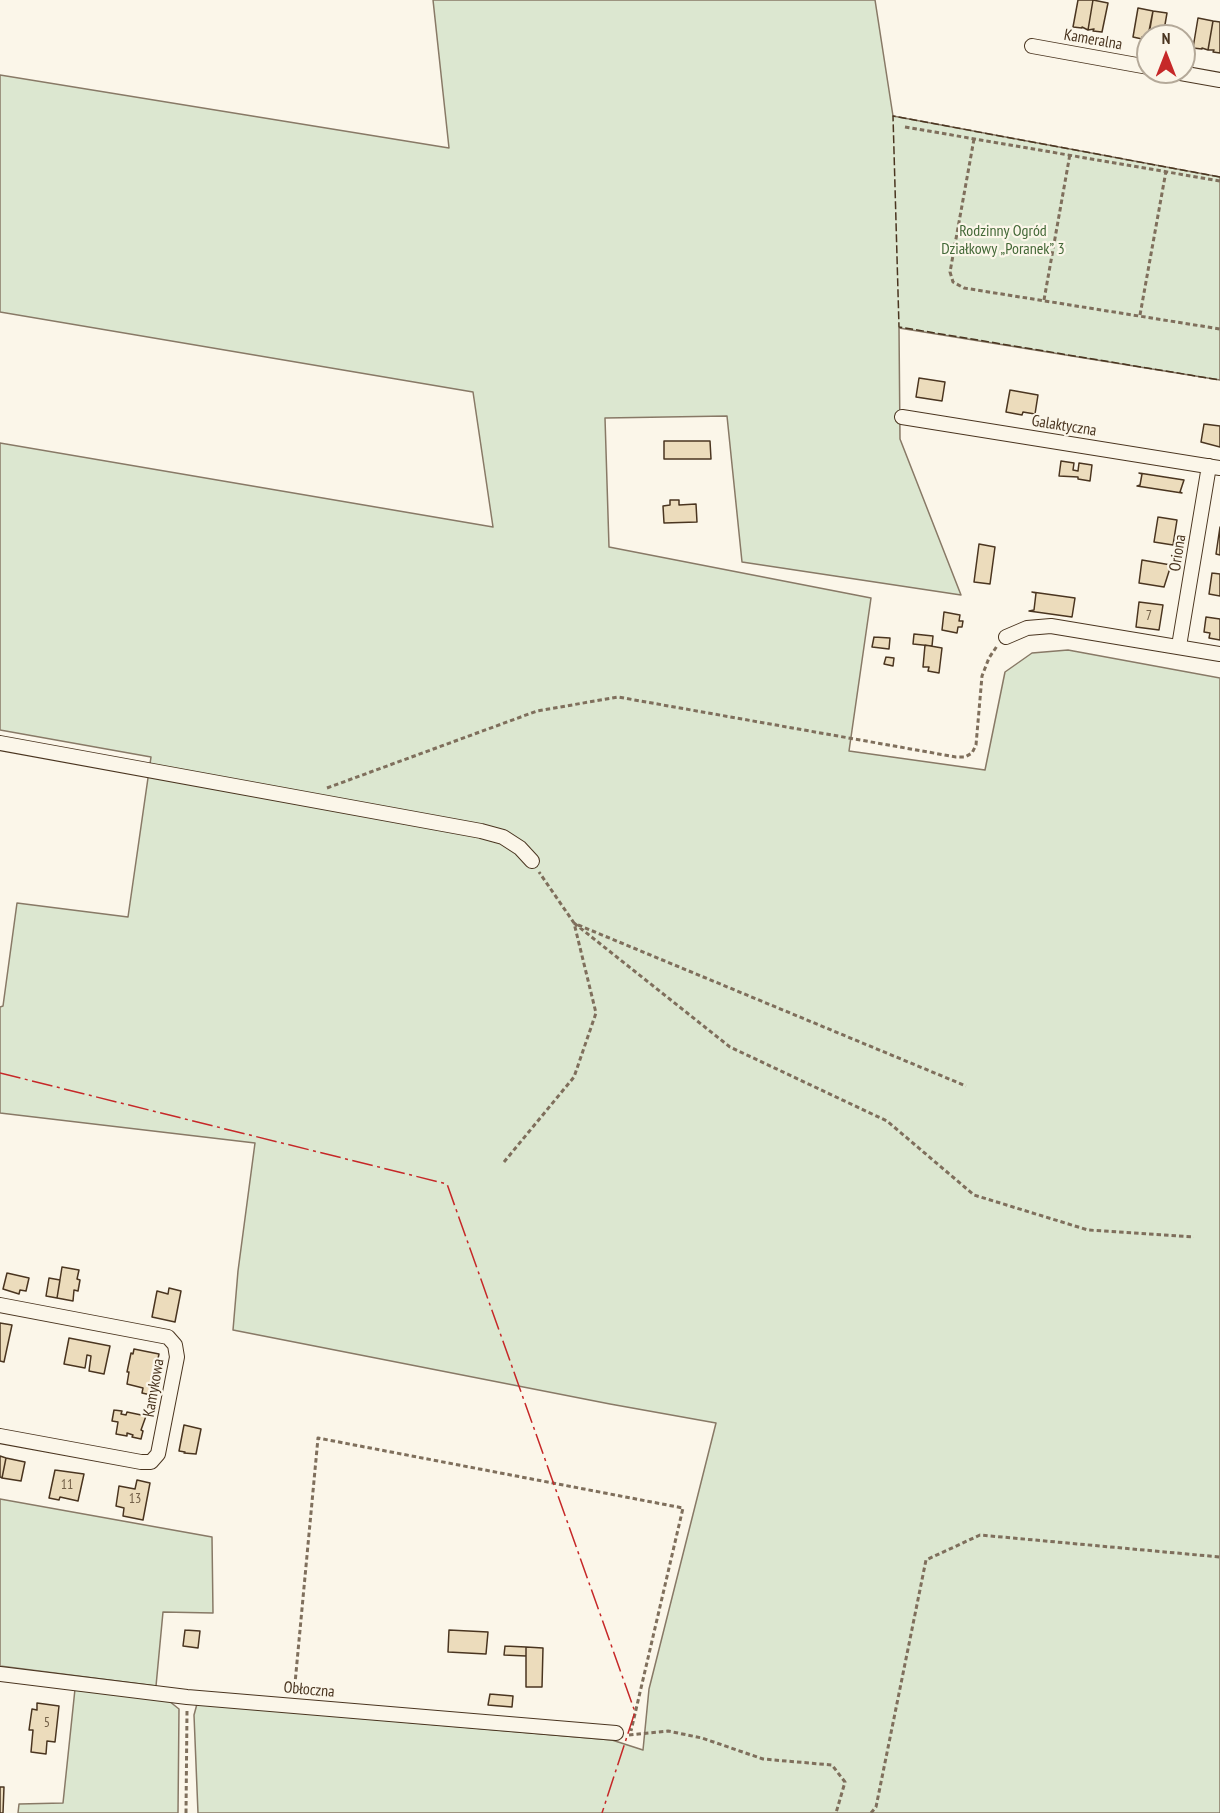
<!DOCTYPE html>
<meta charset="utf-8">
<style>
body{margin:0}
#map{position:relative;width:1220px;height:1813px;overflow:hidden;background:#fbf6e9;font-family:"PT Sans Narrow",sans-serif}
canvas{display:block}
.north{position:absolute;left:1136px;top:24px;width:60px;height:60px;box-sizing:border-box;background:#fbf6e9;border:2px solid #b4a999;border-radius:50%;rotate:0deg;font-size:16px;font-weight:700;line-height:24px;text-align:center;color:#4a3520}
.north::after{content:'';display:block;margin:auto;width:21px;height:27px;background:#c62828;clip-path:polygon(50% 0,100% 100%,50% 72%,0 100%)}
</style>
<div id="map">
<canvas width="1220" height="1813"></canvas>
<div class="north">N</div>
</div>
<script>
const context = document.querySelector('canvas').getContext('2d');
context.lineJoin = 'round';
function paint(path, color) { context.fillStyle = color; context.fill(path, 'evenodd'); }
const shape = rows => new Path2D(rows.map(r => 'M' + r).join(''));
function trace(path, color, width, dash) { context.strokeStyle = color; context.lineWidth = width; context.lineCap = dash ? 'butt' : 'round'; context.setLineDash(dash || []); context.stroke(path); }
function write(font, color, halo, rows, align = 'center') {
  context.font = font + ' "PT Sans Narrow",sans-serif'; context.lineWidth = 4.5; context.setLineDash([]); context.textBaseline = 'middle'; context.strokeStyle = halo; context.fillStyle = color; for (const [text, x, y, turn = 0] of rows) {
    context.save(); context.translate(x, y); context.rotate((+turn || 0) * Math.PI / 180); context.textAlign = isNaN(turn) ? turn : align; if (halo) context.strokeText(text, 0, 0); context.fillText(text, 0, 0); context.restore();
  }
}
const green = shape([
 [433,0,875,0,893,116,1220,177,1220,380,899,328,900,439,961,595,742,562,727,416,605,418,609,547,871,598,849,751,985,770,1005,672,1032,653,1068,650,1220,678,1220,1813,198,1813,194,1715,197,1704,612,1740,643,1750,649,1689,716,1423,610,1404,233,1330,238,1271,255,1143,0,1113,0,1007,3,1006,17,903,128,917,151,757,0,730,0,443,493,527,473,392,0,312,0,75,449,148,433,0],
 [0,1499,212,1537,213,1613,163,1612,156,1686,0,1666,0,1499],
 [75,1689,169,1701,179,1709,178,1813,18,1813,19,1804,63,1803,75,1689]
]);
paint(green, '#dce7d0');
trace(green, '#887966', 1.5);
const building = shape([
 [1078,0,1093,0,1088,30,1082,27,1082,28,1073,27,1078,0],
 [1093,0,1108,3,1102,32,1093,31,1094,29,1088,30,1093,0],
 [1138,8,1153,11,1148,40,1142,37,1142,39,1133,37,1138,8],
 [1153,11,1167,13,1163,36,1148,36,1153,11],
 [1198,18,1213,21,1208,50,1202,48,1202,49,1193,48,1198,18],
 [1213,21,1220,22,1220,53,1213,52,1214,50,1208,50,1213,21],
 [919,378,945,382,942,401,916,397,919,378],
 [1010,390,1038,395,1035,414,1023,412,1022,415,1006,412,1010,390],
 [1204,424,1220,426,1220,447,1201,442,1204,424],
 [664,441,710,441,711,459,664,459,664,441],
 [1061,461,1074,463,1073,470,1078,471,1079,463,1092,465,1090,481,1078,479,1078,477,1059,476,1061,461],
 [1139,473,1184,480,1180,492,1182,493,1137,486,1140,485,1142,474,1139,473],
 [670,500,679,500,679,505,696,504,697,522,664,523,663,506,670,505,670,500],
 [1158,517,1177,520,1173,545,1154,542,1158,517],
 [1220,527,1220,555,1216,554,1220,527],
 [979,544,995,547,990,584,974,582,979,544],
 [1142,560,1171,565,1164,587,1139,583,1142,560],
 [1212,573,1220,574,1220,596,1209,594,1212,573],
 [1032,592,1075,598,1072,617,1029,611,1034,610,1036,593,1032,592],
 [1139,602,1163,605,1159,630,1136,627,1139,602],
 [944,612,960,615,959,621,963,621,962,627,958,627,957,633,942,630,944,612],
 [1206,617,1220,619,1220,640,1209,638,1210,633,1204,632,1206,617],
 [914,634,933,636,932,646,913,644,914,634],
 [874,637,890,638,889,649,872,647,874,637],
 [925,645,942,648,939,673,928,671,929,667,923,667,925,645],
 [886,657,894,658,893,666,884,664,886,657],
 [62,1267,79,1270,77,1279,80,1280,78,1291,74,1290,73,1301,57,1298,62,1267],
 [7,1273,29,1278,26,1291,20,1290,19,1294,3,1289,7,1273],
 [49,1278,60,1280,57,1298,46,1296,49,1278],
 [169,1288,181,1291,175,1322,152,1317,157,1291,168,1294,169,1288],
 [0,1323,12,1325,4,1362,0,1361,0,1323],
 [69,1338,110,1346,104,1374,89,1371,91,1356,87,1355,85,1368,64,1364,69,1338],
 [134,1349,159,1354,153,1381,155,1382,153,1383,151,1395,142,1393,143,1388,127,1384,129,1372,127,1372,131,1353,133,1354,134,1349],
 [114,1410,122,1411,121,1414,126,1415,127,1412,146,1416,141,1430,143,1431,141,1439,132,1437,133,1435,127,1433,127,1436,116,1434,118,1422,112,1421,114,1410],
 [184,1425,201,1429,196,1454,184,1453,185,1452,179,1451,184,1425],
 [0,1456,6,1458,2,1478,0,1477,0,1456],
 [6,1458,25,1462,21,1481,2,1478,6,1458],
 [55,1470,84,1474,78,1501,60,1497,59,1500,49,1498,55,1470],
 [137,1480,150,1483,143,1520,123,1516,124,1508,116,1506,119,1486,135,1489,137,1480],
 [185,1630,200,1631,198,1648,183,1646,185,1630],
 [449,1630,488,1632,486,1654,448,1652,449,1630],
 [505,1646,526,1647,526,1656,504,1655,505,1646],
 [526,1647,543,1648,542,1687,526,1687,526,1647],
 [490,1694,513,1696,512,1707,488,1705,490,1694],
 [37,1703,59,1706,55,1742,47,1741,46,1754,31,1752,33,1730,29,1730,32,1709,37,1710,37,1703],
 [0,1787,4,1787,3,1813,0,1813,0,1787]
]);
paint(building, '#ecdcbc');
trace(building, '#4a3520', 1.5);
const street = shape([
 [1032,46,1148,67],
 [1175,72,1220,80],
 [902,417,1220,468],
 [1006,637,1027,628,1051,626,1220,654],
 [1179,646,1209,466],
 [0,743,481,831,503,837,520,848,532,861],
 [0,1305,168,1337,175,1345,177,1357,158,1454,151,1462,141,1462,0,1436],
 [0,1674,187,1697,616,1733]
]);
trace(street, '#4a3520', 16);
trace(shape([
 [905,127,1220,181],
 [974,139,950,272,953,282,964,288,1220,329],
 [1044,300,1070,154],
 [1140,315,1166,171],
 [327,788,537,711,618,697,956,757,965,757,972,753,976,745,982,676,989,658,997,646],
 [574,923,730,1047,887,1121,974,1195,1088,1230,1194,1237],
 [578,925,966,1086],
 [504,1162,574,1077,596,1013,574,923,539,872],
 [294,1694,318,1438,683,1508,631,1731],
 [629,1735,668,1731,702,1738,763,1759,832,1765,845,1782,836,1813],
 [186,1813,187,1711],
 [871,1813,876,1807,926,1560,980,1535,1220,1557]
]), '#7f6f5c', 3, [4.5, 3]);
trace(street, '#fbf6e9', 14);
trace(shape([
 [1220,177,893,116,899,327,1220,380]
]), '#4a3520', 1.5, [8, 3]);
trace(shape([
 [0,1073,447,1184,635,1712,602,1813]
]), '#c62828', 1.5, [21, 4.5, 3, 4.5]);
write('14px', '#725f47', null, [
 ["7",1149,616],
 ["11",67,1485],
 ["13",135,1499],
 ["5",47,1723]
]);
write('16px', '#4a3520', '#fbf6e9', [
 ["Kameralna",1093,40,10],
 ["Galaktyczna",1064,426,9],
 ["Oriona",1178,553,-81],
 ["Kamykowa",154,1388,-80],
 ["Obłoczna",309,1690,5]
]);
write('16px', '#436837', '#fbf6e9', [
 ["Rodzinny Ogród",1003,231],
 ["Działkowy „Poranek” 3",1003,249]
]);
</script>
